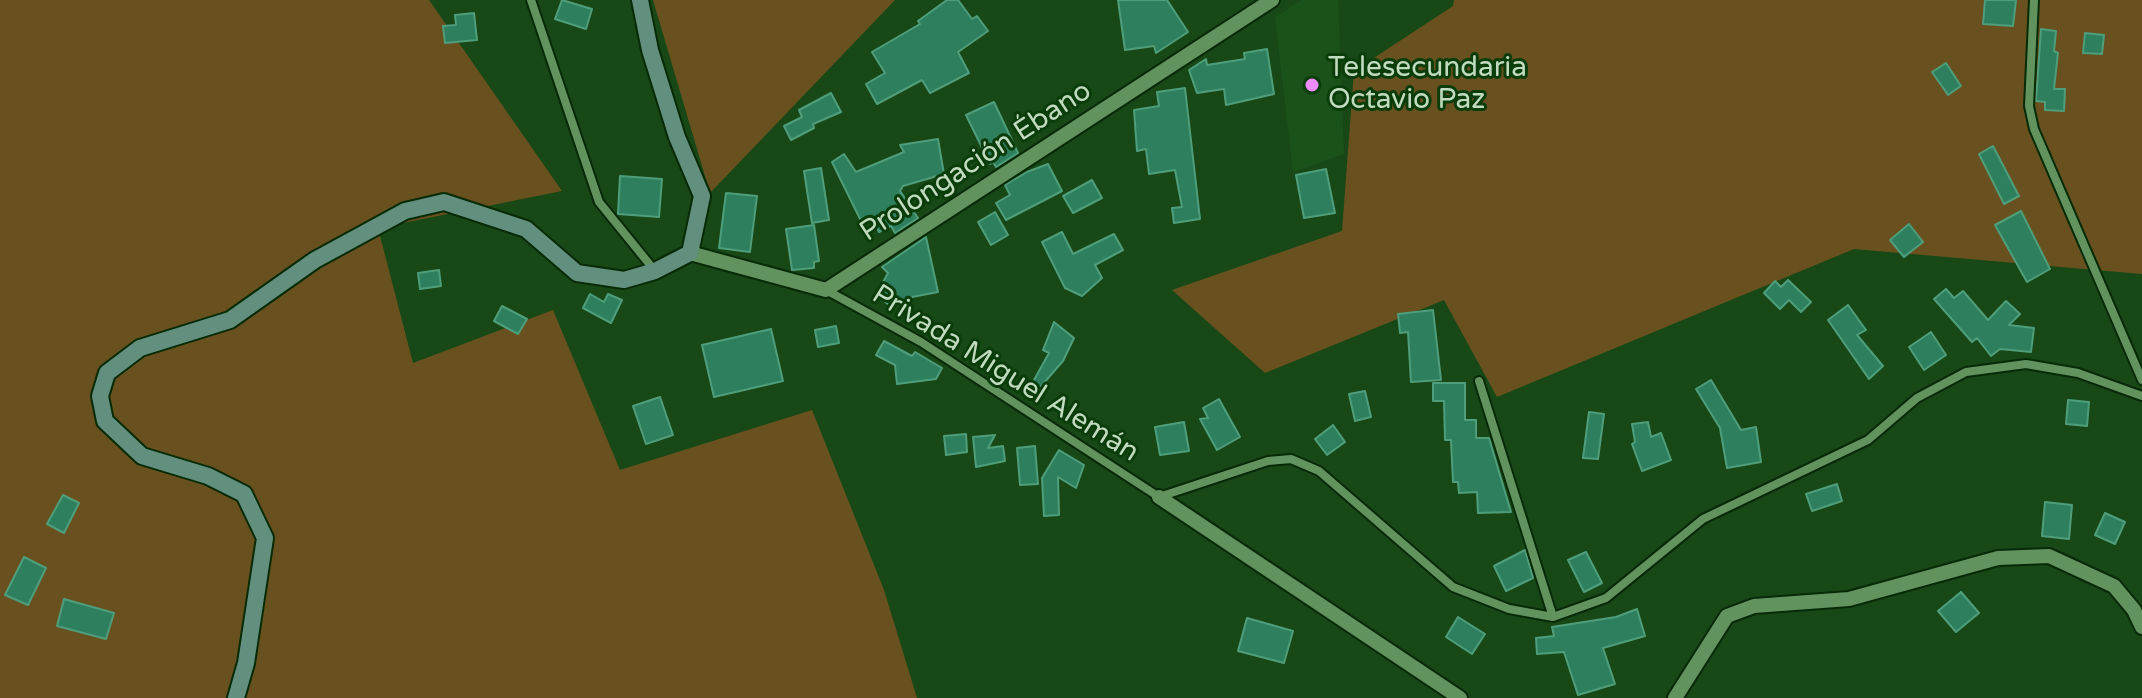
<!DOCTYPE html>
<meta charset="utf-8">
<style>
body{margin:0}
canvas{display:block;background:#174816}
</style>
<canvas width="2142" height="698"></canvas>
<script>
const context = document.querySelector('canvas').getContext('2d');
context.lineJoin = 'round';
function paint(path, color) { context.fillStyle = color; context.fill(path, 'evenodd'); }
const shape = rows => new Path2D(rows.map(r => 'M' + r).join(''));
function trace(path, color, width, dash) { context.strokeStyle = color; context.lineWidth = width; context.lineCap = dash ? 'butt' : 'round'; context.setLineDash(dash || []); context.stroke(path); }
function write(font, color, halo, rows, align = 'center') {
  context.font = font + ' "Varela Round",sans-serif'; context.lineWidth = 6; context.setLineDash([]); context.textBaseline = 'middle'; context.strokeStyle = halo; context.fillStyle = color; for (const [text, x, y, turn = 0] of rows) {
    context.save(); context.translate(x, y); context.rotate((+turn || 0) * Math.PI / 180); context.textAlign = isNaN(turn) ? turn : align; if (halo) context.strokeText(text, 0, 0); context.fillText(text, 0, 0); context.restore();
  }
}
paint(shape([
 [1302,0,1338,0,1344,154,1293,172,1275,17]
]), '#1a5219');
paint(shape([
 [0,0,429,0,562,191,378,228,413,363,553,310,620,470,812,410,884,590,917,698,0,698],
 [653,0,895,0,710,193],
 [1454,0,2142,0,2142,274,1854,249,1497,397,1444,300,1265,373,1172,290,1342,231,1354,71,1453,6]
]), '#69511f');
const building = shape([
 [562,0,592,9,586,29,555,19,562,0],
 [947,0,958,0,972,19,977,16,988,31,958,52,969,73,930,93,922,80,877,104,866,84,885,73,872,52,920,24,918,21,947,0],
 [1118,0,1167,0,1188,32,1156,53,1154,46,1125,50,1118,0],
 [1985,0,2016,0,2013,26,1983,24,1985,0],
 [474,13,477,40,445,43,443,26,456,25,455,15,474,13],
 [2041,29,2056,31,2054,51,2058,53,2054,89,2065,89,2064,111,2045,110,2045,102,2036,101,2041,29],
 [2085,33,2104,35,2102,54,2083,53,2085,33],
 [1267,49,1274,94,1226,105,1224,89,1197,93,1189,70,1206,59,1207,65,1245,59,1244,53,1267,49],
 [1946,63,1961,86,1948,95,1932,72,1946,63],
 [1185,88,1200,219,1174,223,1172,208,1182,207,1175,170,1149,174,1146,149,1137,151,1134,110,1159,106,1157,92,1185,88],
 [831,93,841,112,813,124,814,128,791,140,784,126,802,117,799,110,831,93],
 [994,102,1018,153,996,167,993,162,990,164,966,115,994,102],
 [938,139,944,174,903,186,900,191,918,218,895,233,891,226,879,232,871,216,861,221,832,162,844,154,856,172,904,152,900,145,938,139],
 [1993,146,2019,196,2004,204,1979,154,1993,146],
 [1048,164,1062,191,1006,220,996,203,1010,195,1005,185,1027,172,1048,164],
 [821,168,829,220,812,223,804,171,821,168],
 [1326,169,1335,213,1304,218,1296,175,1326,169],
 [620,176,662,179,659,217,618,214,620,176],
 [1092,180,1102,198,1073,213,1063,196,1092,180],
 [726,193,757,196,750,252,719,248,726,193],
 [2021,211,2050,269,2027,282,1995,225,2021,211],
 [995,212,1008,235,991,245,978,222,995,212],
 [1909,224,1923,242,1904,257,1890,240,1909,224],
 [814,225,819,261,814,262,814,268,792,270,786,229,814,225],
 [1062,232,1073,254,1114,234,1123,250,1095,265,1102,278,1082,296,1065,288,1042,242,1062,232],
 [926,237,938,292,912,297,905,307,898,301,893,308,876,295,888,273,882,267,926,237],
 [439,270,441,286,420,289,418,273,439,270],
 [1788,280,1811,302,1801,312,1789,300,1780,309,1764,293,1775,281,1781,287,1788,280],
 [1946,289,1954,298,1963,291,1988,320,2006,301,2020,314,2009,325,2034,328,2031,352,2000,349,1991,356,1977,338,1972,342,1934,299,1946,289],
 [590,294,604,302,608,294,622,300,611,323,583,308,590,294],
 [1848,305,1866,330,1857,335,1883,366,1869,379,1828,320,1848,305],
 [502,306,527,319,518,334,494,321,502,306],
 [1433,310,1441,380,1411,382,1408,332,1400,333,1398,314,1433,310],
 [1054,322,1074,338,1063,361,1035,393,1029,389,1049,353,1043,350,1054,322],
 [836,326,839,343,818,347,815,330,836,326],
 [771,329,783,381,714,397,702,345,771,329],
 [1931,332,1946,355,1924,370,1909,347,1931,332],
 [884,341,912,356,915,352,942,368,936,379,897,384,895,365,876,355,884,341],
 [1711,380,1741,430,1756,427,1761,462,1727,468,1720,428,1696,389,1711,380],
 [1433,383,1465,383,1465,420,1476,420,1476,438,1489,438,1511,512,1478,513,1477,492,1459,493,1458,482,1453,482,1451,440,1445,440,1444,401,1433,401,1433,383],
 [1365,391,1371,417,1355,421,1349,394,1365,391],
 [660,397,673,435,646,444,633,406,660,397],
 [1219,399,1240,437,1217,450,1200,419,1208,418,1203,408,1219,399],
 [2068,400,2089,402,2087,426,2066,424,2068,400],
 [1589,412,1604,414,1598,459,1583,458,1589,412],
 [1184,422,1189,451,1160,455,1155,427,1184,422],
 [1648,422,1651,437,1661,433,1671,460,1642,471,1632,444,1635,442,1632,424,1648,422],
 [1333,425,1345,442,1327,455,1315,439,1333,425],
 [966,434,967,452,946,455,944,436,966,434],
 [995,435,988,448,1003,446,1005,461,976,467,973,437,995,435],
 [1035,446,1038,484,1020,485,1017,448,1035,446],
 [1059,450,1084,465,1076,488,1058,477,1059,515,1044,516,1042,478,1059,450],
 [1837,484,1842,501,1812,511,1806,494,1837,484],
 [63,495,79,503,64,533,47,524,63,495],
 [2045,502,2072,505,2069,539,2042,536,2045,502],
 [2105,513,2125,522,2115,544,2095,535,2105,513],
 [1525,550,1533,578,1506,591,1494,566,1525,550],
 [1586,552,1602,583,1584,592,1568,560,1586,552],
 [24,557,46,568,28,605,5,595,24,557],
 [1961,592,1979,613,1956,632,1938,611,1961,592],
 [64,599,114,613,106,639,57,626,64,599],
 [1637,609,1645,636,1603,648,1615,684,1578,695,1564,652,1537,654,1536,638,1554,636,1552,627,1616,617,1637,609],
 [1458,617,1485,634,1472,654,1446,637,1458,617],
 [1247,618,1293,631,1284,663,1238,651,1247,618]
]);
paint(building, '#2e7f5e');
trace(building, '#4f9e7b', 2);
const minor = shape([
 [531,0,599,202,655,271],
 [2034,0,2029,106,2034,129,2142,380],
 [826,290,921,342,1159,497,1268,461,1291,459,1319,471,1453,587,1509,609,1553,617,1606,598,1703,519,1868,440,1917,398,1966,372,2026,364,2078,373,2142,396],
 [1479,381,1553,617]
]);
const tertiary = shape([
 [690,253,826,290,1272,0],
 [1159,497,1460,698],
 [1675,698,1727,616,1754,606,1849,599,1998,558,2049,556,2114,586,2134,610,2142,627]
]);
const secondary = shape([
 [236,698,246,663,265,538,244,494,208,476,142,456,105,421,100,396,107,373,140,348,230,320,315,260,405,211,444,202,526,229,577,273,624,280,655,271,690,253,702,196,677,137,650,50,640,0]
]);
trace(minor, '#062b06', 12);
trace(tertiary, '#062b06', 18);
trace(secondary, '#062b06', 20);
trace(minor, '#62935e', 8);
trace(tertiary, '#62935e', 14);
trace(secondary, '#638f7e', 16);
for (const [x, y, r, color] of [
 [1312,85,8,"#ed8cf9"]
]) { const dot = new Path2D(); dot.arc(x, y, r, 0, 2 * Math.PI); context.fillStyle = color; context.fill(dot); trace(dot, '#0a3d0a', 3); }
write('28px', '#c1dbbf', '#0a3d0a', [
 ["Telesecundaria",1328,69],
 ["Octavio Paz",1328,101]
], 'left');
write('28px', '#c1dbbf', '#0a3d0a', [
 ["Prolongación Ébano",976,162,-33],
 ["Privada Miguel Alemán",1005,374,32]
]);
</script>
